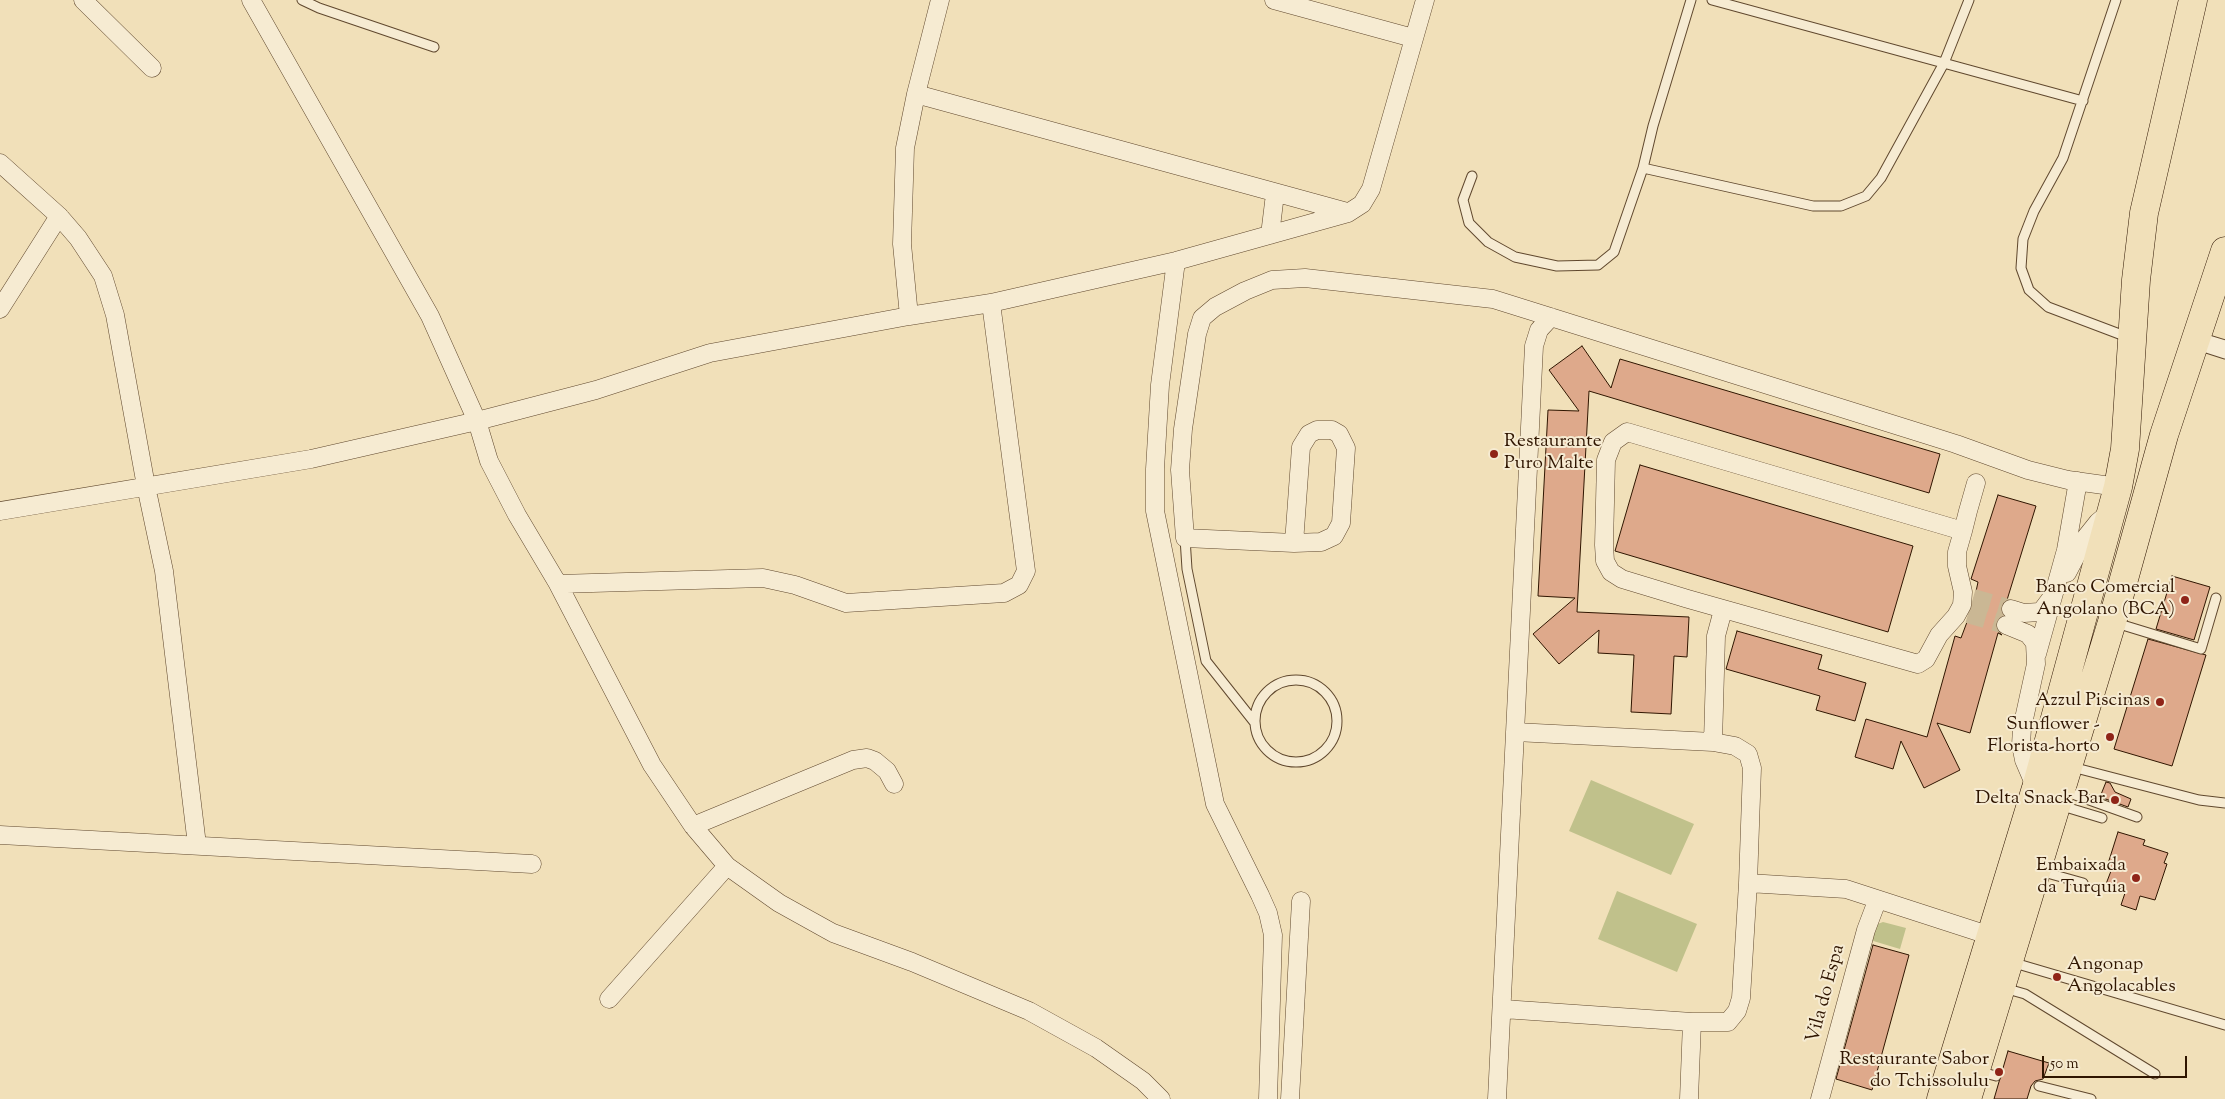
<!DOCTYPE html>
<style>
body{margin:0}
#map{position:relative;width:2225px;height:1099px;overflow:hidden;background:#f1e0b9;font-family:"Sorts Mill Goudy",serif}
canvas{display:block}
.scale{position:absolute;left:2042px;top:1056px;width:145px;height:22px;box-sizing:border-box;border:2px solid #2f1500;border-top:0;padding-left:6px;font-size:15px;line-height:18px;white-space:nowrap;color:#2f1500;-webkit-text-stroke:4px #f6ebd2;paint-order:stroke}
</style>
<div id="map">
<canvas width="2225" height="1099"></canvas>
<div class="scale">50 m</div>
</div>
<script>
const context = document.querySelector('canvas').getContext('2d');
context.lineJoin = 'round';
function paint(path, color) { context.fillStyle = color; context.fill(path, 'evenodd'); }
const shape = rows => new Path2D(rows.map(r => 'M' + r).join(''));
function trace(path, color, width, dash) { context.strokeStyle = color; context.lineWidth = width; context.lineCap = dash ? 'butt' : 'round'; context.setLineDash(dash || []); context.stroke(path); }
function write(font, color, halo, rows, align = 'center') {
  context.font = font + ' "Sorts Mill Goudy",serif'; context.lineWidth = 4; context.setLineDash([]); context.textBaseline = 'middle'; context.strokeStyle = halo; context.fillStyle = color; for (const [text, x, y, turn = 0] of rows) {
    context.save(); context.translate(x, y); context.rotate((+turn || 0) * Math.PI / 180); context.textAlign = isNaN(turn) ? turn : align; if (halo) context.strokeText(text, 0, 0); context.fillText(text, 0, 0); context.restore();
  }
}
paint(shape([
 [1591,780,1694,824,1671,875,1569,831],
 [1617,891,1697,924,1677,972,1598,939],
 [1883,922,1906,928,1900,949,1870,940,1875,925]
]), '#c0c18b');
const building = shape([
 [1582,346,1611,388,1620,359,1940,454,1929,493,1589,391,1577,612,1689,617,1687,657,1674,656,1671,714,1631,712,1634,655,1598,653,1599,630,1559,664,1533,634,1575,598,1538,596,1548,410,1579,411,1549,370,1582,346],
 [1640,465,1913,546,1888,632,1615,551,1640,465],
 [1998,495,2036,506,2007,600,2001,605,2003,615,1996,621,1997,631,2002,635,1998,633,1970,733,1937,723,1960,770,1924,788,1901,741,1893,769,1855,757,1866,719,1927,737,1955,636,1961,638,1973,606,1978,582,1971,579,1998,495],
 [2172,576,2210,587,2194,640,2156,629,2172,576],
 [1737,631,1822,655,1818,669,1866,683,1855,721,1816,710,1820,696,1726,669,1737,631],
 [2148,639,2206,655,2172,766,2114,749,2148,639],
 [2106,782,2110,783,2115,792,2131,799,2128,807,2100,797,2106,782],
 [2118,832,2145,840,2143,845,2168,853,2164,863,2167,864,2155,900,2140,896,2136,910,2121,905,2126,890,2106,884,2111,871,2106,870,2118,832],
 [1873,945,1909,955,1872,1090,1836,1079,1873,945],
 [2008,1051,2049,1063,2043,1079,2035,1081,2031,1086,2027,1099,1994,1099,2008,1051]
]);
paint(building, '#dea98b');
trace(building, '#2f1500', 1);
trace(shape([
 [1973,598,2011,609],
 [1968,614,2006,625]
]), '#cab794', 18, [18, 9]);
const service = shape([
 [302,0,319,8,434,47],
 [1712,0,2083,101],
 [2116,0,2063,158,2034,211,2023,239,2021,268,2029,290,2048,307,2130,338],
 [1643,168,1813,206,1841,206,1866,196,1881,178,1944,63,1969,0],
 [1472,176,1463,200,1469,223,1488,242,1515,257,1557,266,1598,265,1614,252,1643,168,1653,126,1691,0],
 [2199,337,2225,345],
 [2197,345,2225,354],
 [1185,538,1187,569,1206,661,1255,723],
 [2116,623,2201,649,2216,598],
 '1255 721a41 41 0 1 1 82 0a41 41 0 1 1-82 0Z',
 [2072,767,2199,800,2225,803],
 [2064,791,2137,817],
 [2059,805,2102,818],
 [2040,871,2083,883],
 [2011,962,2225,1025],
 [2004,988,2025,994,2155,1074],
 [1977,1071,1996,1076],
 [2039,1086,2091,1099]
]);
const minor = shape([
 [83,0,152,68],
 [251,0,430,316,477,421,489,461,517,515,558,584,652,765,693,826,727,866,779,903,833,933,912,962,1029,1011,1096,1048,1143,1081,1161,1099],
 [1274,0,1413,38],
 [916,94,1347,212],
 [0,163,59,216,78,238,103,276,115,315,146,486,164,571,197,845],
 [1270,235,1275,194],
 [1176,261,1160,385,1155,469,1155,511,1215,804,1260,895,1268,913,1273,935,1268,1099],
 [0,309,59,216],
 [909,316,902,244,905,148,916,94,940,0],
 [0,511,311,459,477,421,596,390,710,353,909,316,991,303,1176,261,1348,213,1362,204,1371,189,1425,0],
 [1963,531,1627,432,1613,442,1606,460,1604,545,1605,561,1611,572,1622,579,1688,599,1918,664,1926,659,1939,635,1956,616,1962,605,1963,592,1957,566,1957,552,1963,531,1968,511,1976,483],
 [1294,543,1301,447,1309,434,1317,430,1332,430,1339,434,1346,448,1341,523,1334,536,1321,542,1294,543,1185,538,1180,470,1183,429,1197,334,1202,318,1215,307,1245,291,1272,280,1305,278,1493,299,1956,444,2028,470,2068,480,2118,487],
 [2067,573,2086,537,2098,522,2109,513],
 [558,584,763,578,795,585,846,603,1004,593,1019,585,1026,571,991,303],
 [2011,609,2024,613,2039,612,2043,609,2052,597],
 [2006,625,2028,634,2035,643,2036,664,2022,728,2021,745,2024,760,2036,788],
 [2037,654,2066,550,2078,481],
 [1713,742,1716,636,1723,610],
 [693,826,853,760,867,758,875,761,887,771,894,784],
 [0,835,532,864],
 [1748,883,1846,889,1991,936],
 [609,999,727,866],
 [1503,1009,1692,1022,1728,1022,1737,1011,1741,998,1748,883,1752,768,1748,754,1735,746,1713,742,1515,732],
 [1290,1099,1301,901],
 [1497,1099,1534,346,1539,330,1551,317],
 [1689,1099,1692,1022],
 [1820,1099,1866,930,1877,901]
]);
const trunk = shape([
 [1941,1099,2036,788,2118,487,2125,449,2136,280,2144,213,2193,0],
 [1967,1099,2112,622,2164,435,2225,251]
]);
trace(service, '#60482e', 11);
trace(minor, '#60482e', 19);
trace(trunk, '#2f1500', 29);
trace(service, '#f6ebd2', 9);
trace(minor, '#f6ebd2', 18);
trace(trunk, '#f1e0b9', 28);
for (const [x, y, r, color] of [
 [1494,454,5,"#8f2418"],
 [2185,600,5,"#8f2418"],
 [2160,702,5,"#8f2418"],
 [2110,737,5,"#8f2418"],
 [2115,800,5,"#8f2418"],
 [2136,878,5,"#8f2418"],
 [2057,977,5,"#8f2418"],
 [1999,1072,5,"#8f2418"]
]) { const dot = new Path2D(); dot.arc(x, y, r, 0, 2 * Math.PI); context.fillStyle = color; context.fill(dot); trace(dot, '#f6ebd2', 2); }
write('19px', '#2f1500', '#f6ebd2', [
 ["Restaurante",1504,443,"left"],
 ["Puro Malte",1504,465,"left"],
 ["Banco Comercial",2175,589],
 ["Angolano (BCA)",2175,611],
 ["Azzul Piscinas",2150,702],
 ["Sunflower -",2100,726],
 ["Florista-horto",2100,748],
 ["Delta Snack Bar",2105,800],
 ["Embaixada",2126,867],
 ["da Turquia",2126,889],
 ["Angonap",2067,966,"left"],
 ["Angolacables",2067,988,"left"],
 ["Restaurante Sabor",1989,1061],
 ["do Tchissolulu",1989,1083]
], 'right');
write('19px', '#2f1500', '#f6ebd2', [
 ["Vila do Espa",1827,994,-75]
]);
</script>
